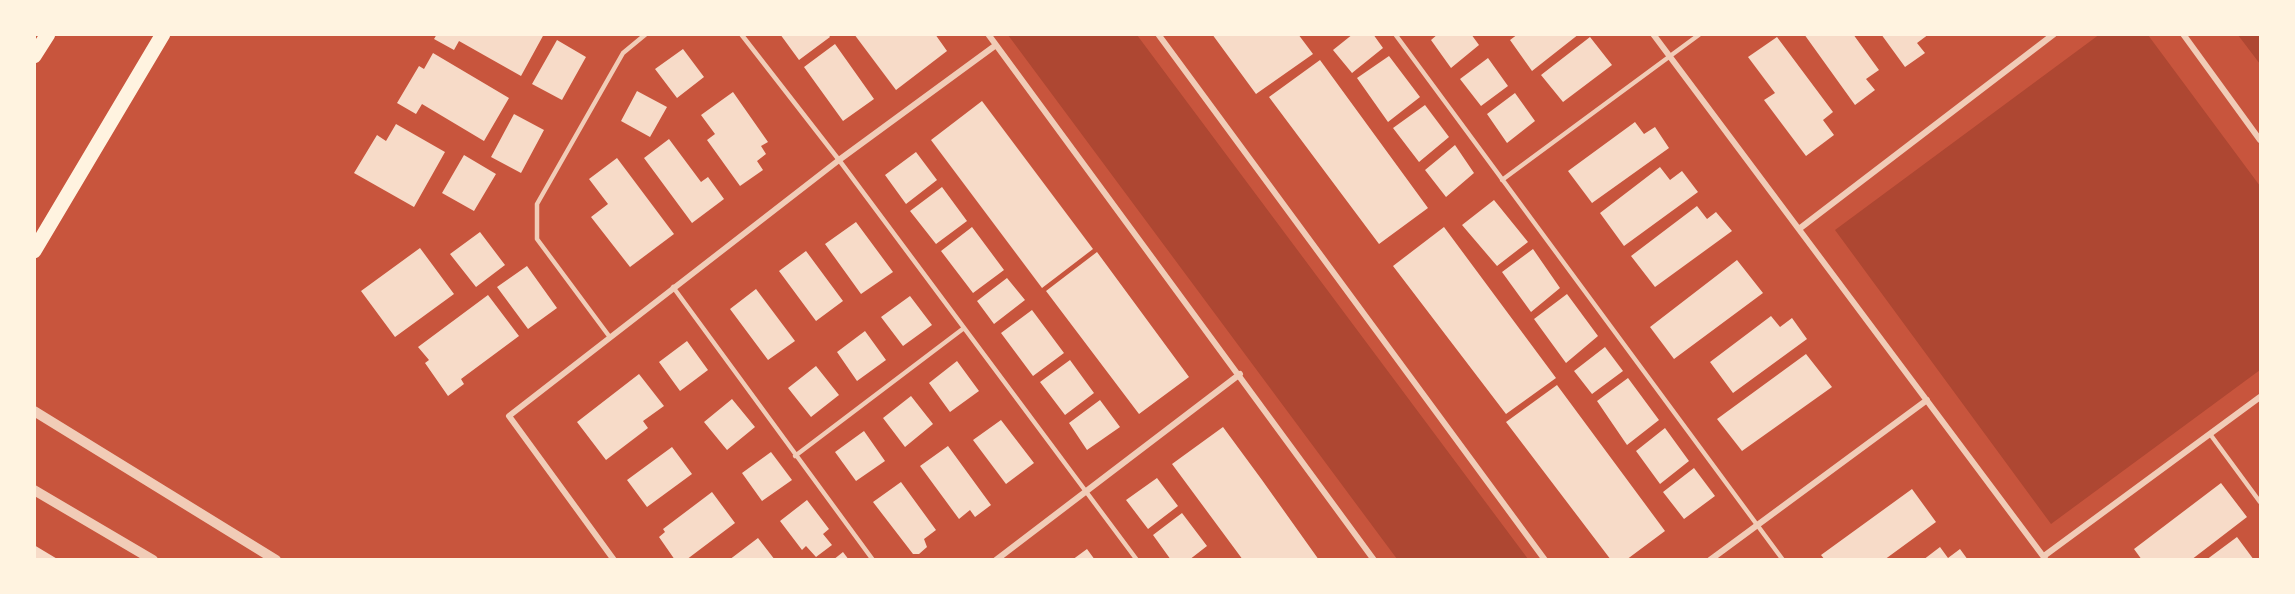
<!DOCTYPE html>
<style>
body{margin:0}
#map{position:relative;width:2295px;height:594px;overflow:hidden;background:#c8553d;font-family:"Source Sans 3",sans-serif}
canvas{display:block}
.frame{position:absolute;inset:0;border:36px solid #fff3e0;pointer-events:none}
</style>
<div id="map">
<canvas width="2295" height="594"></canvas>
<div class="frame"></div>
</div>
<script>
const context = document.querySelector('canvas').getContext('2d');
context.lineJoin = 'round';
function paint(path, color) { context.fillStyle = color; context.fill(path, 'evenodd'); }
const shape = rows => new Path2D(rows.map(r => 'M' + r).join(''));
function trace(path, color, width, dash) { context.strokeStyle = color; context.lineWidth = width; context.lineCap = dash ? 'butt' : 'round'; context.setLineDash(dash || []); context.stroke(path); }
paint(shape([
 [2100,34,2148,35,2260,186,2260,370,2051,524,1835,230],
 [1008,35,1137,35,1528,559,1397,559],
 [2238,35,2260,35,2260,64]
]), '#ae4732');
paint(shape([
 [437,34,544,34,521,76,459,41,454,50,434,39],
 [780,34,828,34,830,37,799,60],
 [854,34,935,34,947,51,896,90],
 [1212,34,1298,34,1313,54,1256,94],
 [1353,34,1373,34,1383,48,1352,73,1333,50],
 [1438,34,1471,34,1479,45,1451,68,1431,40],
 [1518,34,1579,34,1532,71,1510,40],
 [1804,34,1853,34,1879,70,1866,79,1875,90,1855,105],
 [1881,34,1929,34,1917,43,1925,53,1905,67],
 [1590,37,1612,65,1563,102,1541,75],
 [1777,37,1833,112,1823,120,1834,135,1806,156,1764,100,1775,93,1748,57],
 [557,40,586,57,562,100,532,84],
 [835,44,874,99,843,121,804,67],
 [683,49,704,77,677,98,655,69],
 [433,53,509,98,484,141,422,104,416,114,397,103,419,66,424,69],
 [1389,56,1420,97,1388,122,1357,78],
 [1488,58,1508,86,1481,106,1460,79],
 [1320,60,1428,208,1379,244,1269,97],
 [637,91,667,107,650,137,621,121],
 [733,92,768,142,761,146,766,154,757,161,763,170,740,186,707,140,715,134,701,115],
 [1515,93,1535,121,1507,143,1487,114],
 [982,101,1093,249,1042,288,931,140],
 [1425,105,1449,137,1419,162,1393,128],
 [514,114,544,130,521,173,491,157],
 [1635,122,1644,134,1655,127,1669,148,1592,203,1568,171],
 [396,124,445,152,414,207,354,173,377,135,386,141],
 [669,139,701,182,708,177,724,199,692,223,644,158],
 [1455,145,1474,173,1446,197,1425,170],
 [916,152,937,180,906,204,885,175],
 [464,155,496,174,474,211,442,193],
 [617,158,674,234,630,267,591,217,608,204,589,179],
 [1660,167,1670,180,1682,171,1698,192,1624,246,1600,213],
 [942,187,967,221,936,244,910,211],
 [1494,200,1528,242,1497,266,1462,225],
 [1697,206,1707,219,1716,212,1732,231,1655,287,1631,256],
 [856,222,893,272,861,294,825,244],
 [972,227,1004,270,973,293,941,251],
 [1444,227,1556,378,1506,414,1393,266],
 [480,232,505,265,476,287,450,254],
 [420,248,454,294,395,337,361,291],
 [1533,249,1560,288,1531,312,1502,272],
 [806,251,843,301,816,321,779,271],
 [1097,252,1189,377,1139,414,1046,291],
 [1737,260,1763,293,1674,359,1650,327],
 [527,266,557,308,528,329,497,287],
 [1007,278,1025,300,994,324,977,301],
 [756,289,795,341,768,360,730,309],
 [1567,294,1598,336,1566,363,1534,319],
 [488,295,519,336,461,379,464,384,448,396,425,363,429,360,418,347],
 [910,296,932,325,903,346,881,317],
 [1032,310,1064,353,1033,376,1001,333],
 [1771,316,1780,327,1792,318,1807,339,1733,393,1710,362],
 [865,331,886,360,857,381,837,352],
 [687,341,708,370,680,391,659,362],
 [1605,347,1623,371,1592,394,1574,371],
 [1806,354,1832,387,1742,451,1717,419],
 [1070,360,1094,393,1065,415,1040,382],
 [957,361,979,391,950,412,929,383],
 [816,366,839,395,811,417,788,388],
 [639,374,664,406,643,421,648,428,606,460,577,422],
 [1628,378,1659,420,1627,445,1597,401],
 [1557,385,1665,531,1626,560,1611,560,1506,422],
 [911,396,933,424,905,447,883,418],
 [732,399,755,427,727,450,704,422],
 [1100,400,1120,427,1087,450,1069,423],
 [1001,420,1034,463,1006,484,973,440],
 [1223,427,1262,480,1319,560,1243,560,1172,464],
 [1665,428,1689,461,1660,484,1636,451],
 [864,431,885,461,856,481,835,452],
 [948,446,991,505,975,517,970,510,959,519,920,466],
 [672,447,692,474,647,507,627,480],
 [771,452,792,480,762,501,742,473],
 [1694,468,1715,496,1684,519,1663,492],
 [1157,478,1178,506,1148,529,1126,500],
 [901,482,936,530,924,539,927,547,919,554,913,554,873,502],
 [2221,483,2247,517,2191,560,2142,560,2134,549],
 [1912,489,1936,522,1884,560,1825,560,1821,555],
 [712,492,735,523,686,560,675,560,659,537,665,532,663,529],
 [807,500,829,529,823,534,832,545,816,557,806,546,802,550,780,521],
 [1182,513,1207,546,1189,560,1171,560,1153,535],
 [2237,537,2254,560,2206,560],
 [758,538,775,560,729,560],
 [34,545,59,560,34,560],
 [1940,547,1948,558,1960,549,1968,560,1923,560],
 [1087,549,1095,560,1072,560],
 [843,552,849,560,833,560]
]), '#f7dbc8');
trace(shape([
 [741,34,839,160,1137,560],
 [1395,34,1783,560],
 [1502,180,1700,34],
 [673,287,873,560],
 [609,336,537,239,537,204,623,53,646,34],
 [2210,434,2260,502],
 [795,456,964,328]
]), '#f1ccb7', 4.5);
trace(shape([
 [988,34,1374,560],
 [1158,34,1545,560],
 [1653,34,2046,560],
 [2183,34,2260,140],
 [1799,229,2054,34],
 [2044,556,2260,397],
 [614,560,509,416,839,160,996,45],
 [996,560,1240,374],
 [1710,560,1927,400]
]), '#f1ccb7', 6);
trace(shape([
 [34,411,276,560],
 [34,490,153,560]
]), '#f1ccb7', 10);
trace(shape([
 [34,56,48,34],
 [34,251,163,34]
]), '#fff3e0', 15);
</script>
